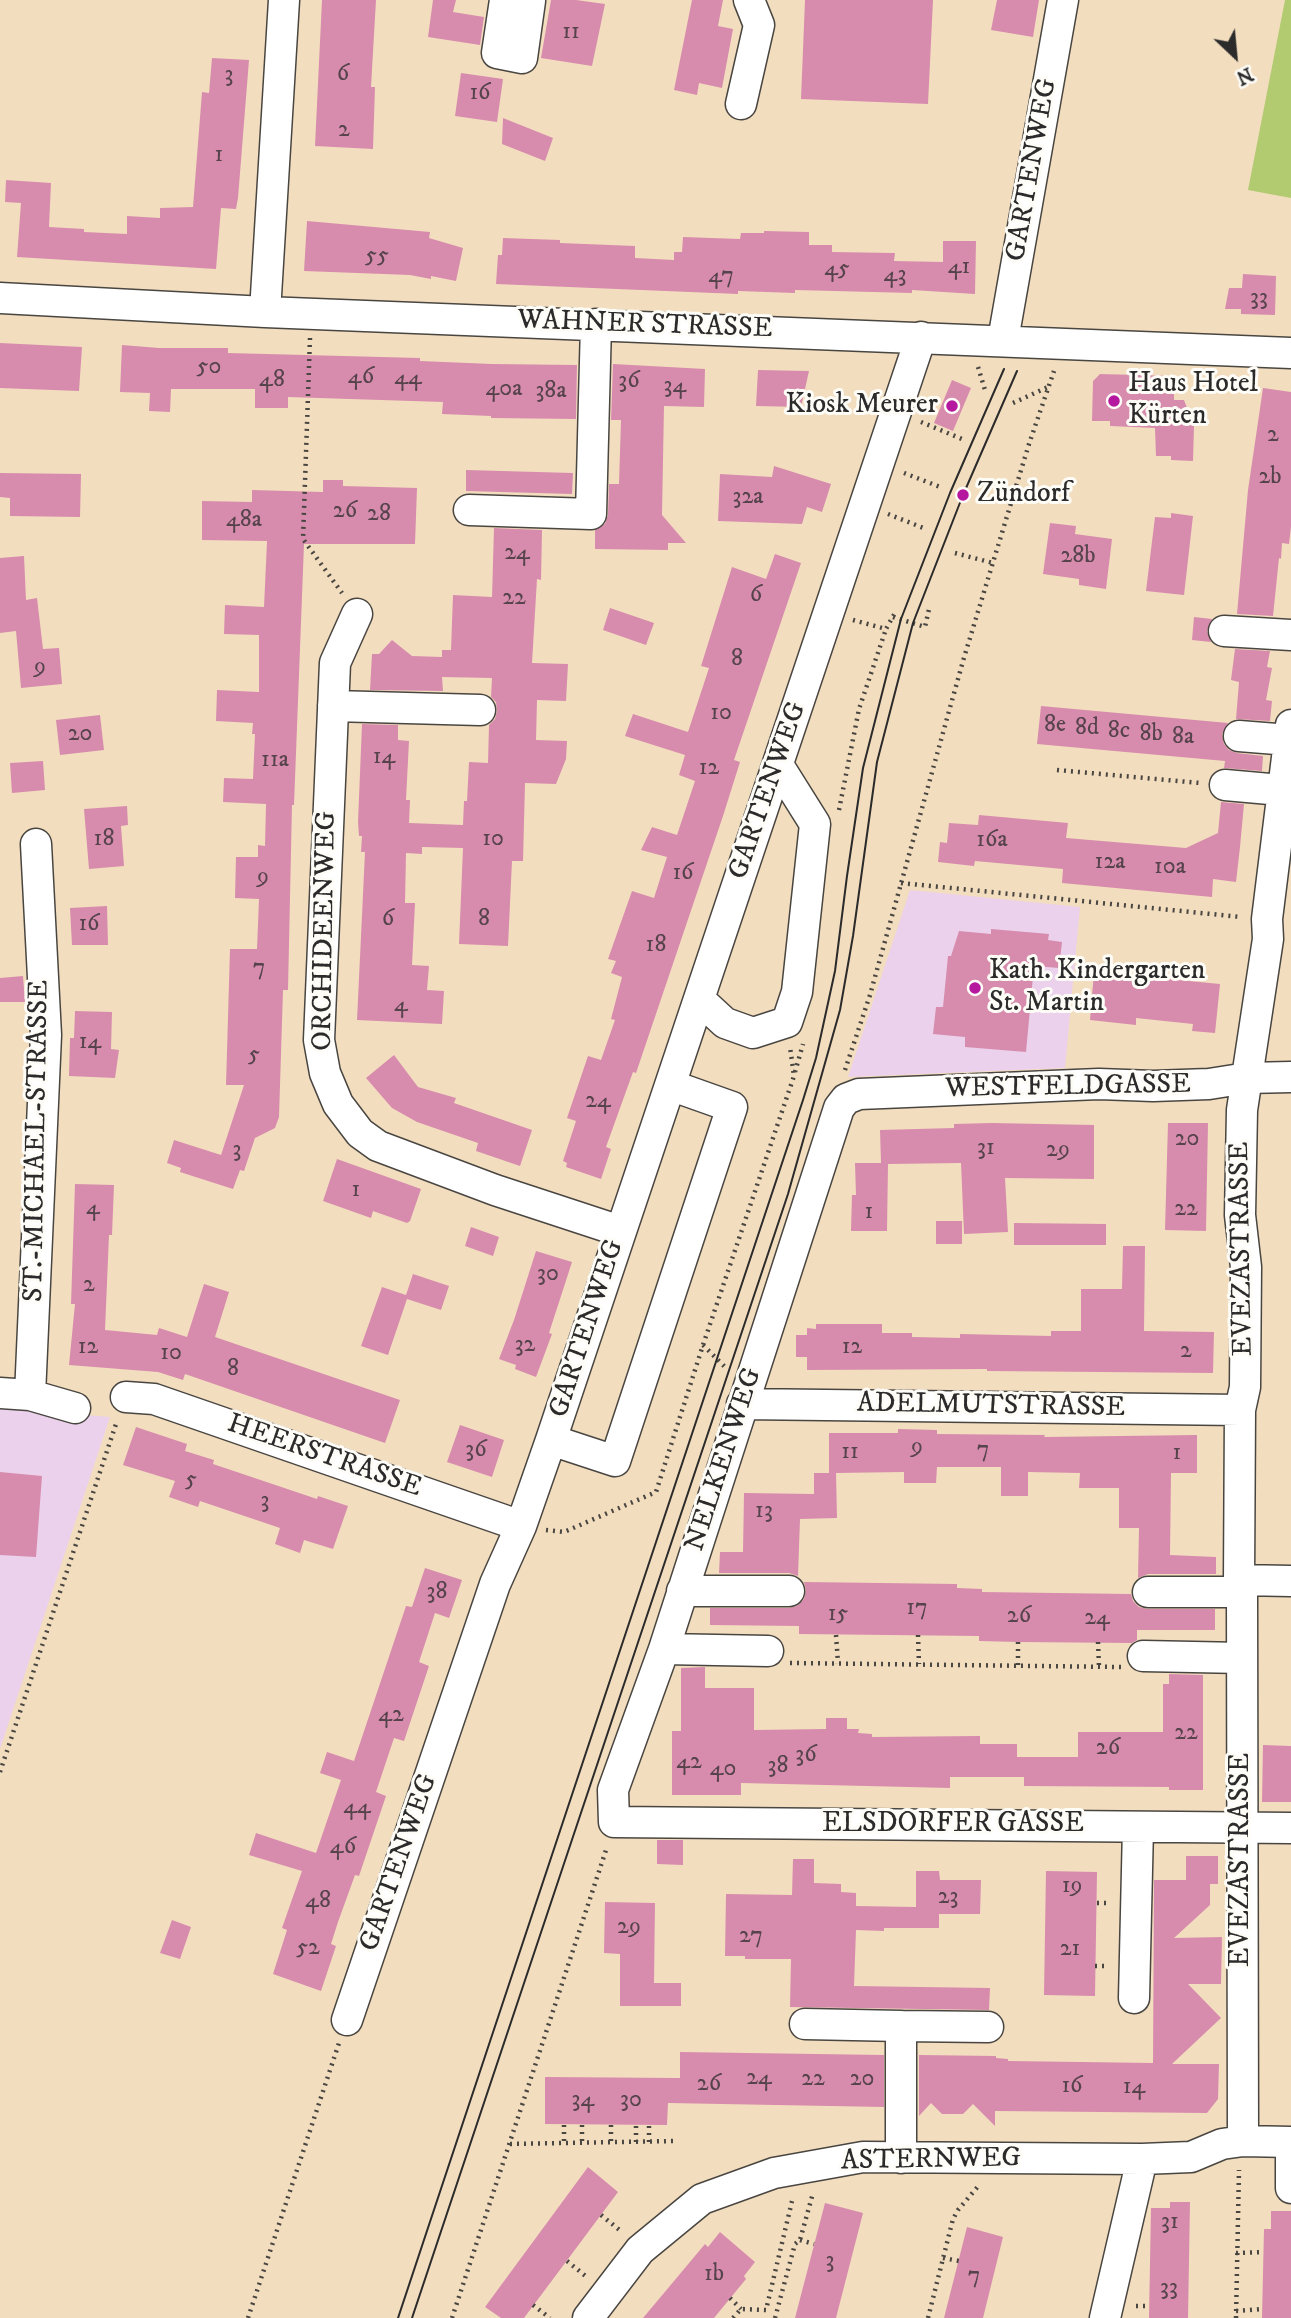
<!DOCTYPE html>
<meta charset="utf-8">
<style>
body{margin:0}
#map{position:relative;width:1291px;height:2318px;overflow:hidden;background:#f3ddbf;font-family:"IM FELL DW Pica",serif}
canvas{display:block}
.north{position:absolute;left:1200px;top:21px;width:70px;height:70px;-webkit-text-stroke:5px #fdfcf7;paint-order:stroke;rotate:154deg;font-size:19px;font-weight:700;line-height:28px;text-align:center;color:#2b2b2b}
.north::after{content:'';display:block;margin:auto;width:24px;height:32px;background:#2b2b2b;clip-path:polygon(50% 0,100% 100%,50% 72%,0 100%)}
</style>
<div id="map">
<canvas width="1291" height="2318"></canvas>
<div class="north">N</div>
</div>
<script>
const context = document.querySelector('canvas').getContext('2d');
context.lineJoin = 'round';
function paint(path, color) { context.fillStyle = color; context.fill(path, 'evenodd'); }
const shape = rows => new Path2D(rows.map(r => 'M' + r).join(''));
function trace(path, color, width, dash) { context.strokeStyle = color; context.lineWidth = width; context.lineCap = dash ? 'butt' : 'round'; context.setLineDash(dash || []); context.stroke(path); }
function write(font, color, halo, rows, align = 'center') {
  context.font = font + ' "IM FELL DW Pica",serif'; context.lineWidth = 6; context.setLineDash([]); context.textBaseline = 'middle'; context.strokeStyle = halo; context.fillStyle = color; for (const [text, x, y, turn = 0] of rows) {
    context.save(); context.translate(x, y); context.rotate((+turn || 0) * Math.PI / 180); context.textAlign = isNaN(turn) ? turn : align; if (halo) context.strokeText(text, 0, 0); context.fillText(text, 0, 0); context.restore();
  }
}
paint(shape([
 [910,890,1080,907,1065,1068,848,1077],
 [0,1408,110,1417,0,1749]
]), '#ebd1eb');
paint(shape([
 [1285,0,1291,0,1291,198,1248,190]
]), '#b2ca70');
paint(shape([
 [322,0,376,0,371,87,375,87,373,149,315,146],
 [433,0,456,0,453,12,484,17,480,45,428,37],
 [551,0,576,0,605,4,592,66,541,58],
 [692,0,723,0,718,26,733,29,722,88,699,83,697,95,674,90],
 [805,0,933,0,928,104,801,99],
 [997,0,1039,0,1033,37,991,30],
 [212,58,249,60,238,198,236,209,221,208,216,269,17,257,21,203,5,202,6,180,51,183,49,227,84,229,84,232,127,234,127,216,160,218,160,208,193,207,202,92,209,93],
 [461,73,503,79,497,122,455,116],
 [503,118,553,138,545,161,502,144],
 [307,221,430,232,429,238,463,248,456,281,431,276,431,279,410,275,304,271],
 [764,231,809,232,809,245,832,245,832,252,895,253,894,261,943,262,943,241,976,241,975,294,912,290,912,293,795,290,795,293,738,291,738,294,496,284,498,255,502,255,503,238,560,240,560,243,635,246,635,258,674,260,674,252,682,252,683,237,740,239,741,233,764,233],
 [1243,274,1276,276,1275,315,1241,314,1241,309,1225,309,1229,288,1242,288],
 [0,343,82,347,79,391,0,388],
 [122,345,159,348,228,348,228,353,420,358,420,361,492,364,577,365,576,419,491,418,491,416,442,414,443,402,288,397,288,408,255,408,255,389,171,389,170,412,149,411,150,393,120,392],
 [613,364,705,369,704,407,664,406,662,515,686,543,668,543,668,550,595,549,595,530,605,524,608,515,609,484,619,484,621,420,611,420],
 [758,370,809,371,801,407,756,406],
 [1100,374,1174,376,1174,400,1184,400,1194,426,1193,461,1171,460,1171,456,1156,456,1155,428,1110,426,1110,421,1092,421,1093,381],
 [952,380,971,388,953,431,934,423],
 [1263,388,1291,392,1291,527,1289,544,1282,543,1281,559,1279,558,1273,616,1237,614,1248,490],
 [774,466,831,484,822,512,807,507,802,524,718,521,720,474,772,477],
 [466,470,573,473,572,494,466,491],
 [0,473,81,474,80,517,10,516,10,498,0,497],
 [323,480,343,480,343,486,417,488,415,544,304,544,294,805,292,805,288,990,283,990,279,1117,275,1128,255,1138,244,1171,240,1170,233,1189,180,1172,181,1168,167,1163,174,1140,221,1155,244,1085,226,1085,230,949,257,949,259,899,235,898,236,857,258,857,258,845,265,846,266,804,223,802,224,778,253,779,255,734,252,734,253,723,216,721,217,690,259,692,259,635,224,634,225,605,264,607,267,541,202,540,202,501,252,502,252,490,323,492],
 [1171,513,1193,516,1184,595,1146,591,1155,517,1171,518],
 [1050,523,1076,526,1075,534,1112,539,1106,589,1079,585,1079,579,1043,574],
 [494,528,542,530,541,580,537,579,532,663,568,664,566,701,537,700,536,740,567,741,566,759,556,784,525,783,523,861,512,861,508,946,459,944,463,848,422,847,422,854,406,853,405,903,415,903,412,965,429,966,427,990,444,991,442,1024,357,1020,365,852,361,852,362,836,359,836,358,822,362,724,398,725,398,740,409,741,406,800,410,800,409,823,463,825,464,801,467,801,469,762,488,763,489,725,495,719,497,711,496,702,491,697,492,678,442,677,443,691,370,690,372,654,379,654,392,640,412,656,442,657,442,650,451,650,453,595,492,597],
 [775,554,801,563,734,760,740,762,723,816,636,1073,633,1072,606,1147,611,1149,601,1179,566,1167,567,1163,563,1161,576,1121,567,1118,588,1056,601,1060,615,1020,611,1019,622,977,611,973,616,961,608,959,632,891,654,898,667,857,641,850,652,827,677,835,695,781,679,775,685,755,625,736,633,714,688,732,709,668,701,666,732,567,766,579],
 [24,556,26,600,37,598,43,649,59,648,62,684,21,688,16,631,0,633,0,558],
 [610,608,654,623,646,645,603,630],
 [1194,617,1212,619,1207,631,1211,642,1192,640],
 [1235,649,1270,651,1267,667,1272,668,1266,700,1272,701,1270,721,1236,719,1239,682,1231,680],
 [1041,706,1228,723,1222,734,1224,744,1229,750,1237,753,1263,756,1262,771,1224,768,1225,761,1037,744],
 [100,715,104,750,60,755,56,720],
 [43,761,45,790,12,793,10,763],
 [1221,802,1244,804,1240,847,1236,882,1213,879,1212,897,1062,883,1063,869,975,861,974,866,938,862,940,842,947,843,949,823,978,825,979,815,1068,823,1066,838,1186,848,1218,833],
 [127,806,128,825,121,826,124,866,89,869,84,809],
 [107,906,108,945,72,945,70,908],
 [991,929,1049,934,1048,940,1062,942,1059,968,1034,966,1026,1052,965,1047,965,1037,933,1034,936,1007,943,1007,948,956,951,956,959,931,991,934],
 [1094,972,1220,984,1215,1033,1192,1031,1193,1024,1136,1018,1136,1025,1090,1020],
 [23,976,25,1002,0,1002,0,978],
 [75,1011,112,1012,111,1049,119,1050,115,1078,69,1076,70,1038,74,1038],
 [394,1055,418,1087,456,1098,454,1103,532,1130,520,1166,476,1151,478,1143,417,1122,392,1108,366,1078],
 [992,1123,1094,1125,1094,1179,1005,1178,1008,1232,964,1234,961,1163,888,1164,887,1231,851,1231,852,1195,856,1195,855,1163,881,1163,880,1130,954,1128,954,1124],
 [1168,1123,1208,1123,1206,1231,1165,1230],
 [337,1159,421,1189,410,1221,407,1223,373,1211,371,1218,323,1201],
 [75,1184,114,1185,112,1235,109,1235,105,1330,157,1335,159,1328,187,1337,204,1284,229,1292,215,1337,400,1400,385,1443,185,1374,183,1380,158,1372,69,1365,75,1304,71,1304],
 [936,1221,962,1221,962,1244,936,1244],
 [1014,1223,1106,1224,1106,1245,1014,1245],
 [471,1227,499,1237,493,1256,465,1246],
 [1123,1246,1145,1246,1144,1331,1214,1332,1213,1373,987,1371,987,1369,807,1370,807,1357,796,1357,796,1335,807,1335,807,1328,816,1329,816,1324,882,1324,882,1333,912,1333,912,1337,960,1338,960,1334,1051,1336,1051,1331,1081,1331,1081,1289,1122,1289],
 [536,1251,572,1262,549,1333,552,1334,536,1377,515,1369,516,1365,499,1359,514,1320],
 [413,1274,449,1286,441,1310,407,1299,388,1355,361,1346,382,1287,406,1295],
 [460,1425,504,1440,492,1477,447,1462],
 [136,1427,187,1444,185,1451,214,1460,213,1464,317,1499,318,1496,348,1506,333,1549,304,1540,300,1553,275,1544,280,1528,200,1501,198,1507,169,1497,175,1481,123,1465],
 [898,1429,937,1430,937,1434,1045,1435,1044,1437,1197,1435,1197,1473,1171,1473,1170,1555,1216,1557,1216,1574,1148,1574,1138,1578,1139,1528,1119,1528,1119,1488,1079,1488,1080,1473,1028,1472,1028,1496,1001,1496,1001,1467,937,1467,936,1483,904,1483,904,1472,836,1473,837,1518,800,1519,798,1576,789,1573,719,1573,720,1552,743,1552,744,1493,814,1494,814,1473,829,1473,829,1433,898,1433],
 [0,1472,42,1476,36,1557,0,1555],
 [425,1568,462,1580,449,1618,435,1613,419,1662,429,1666,404,1741,394,1738,376,1792,386,1796,359,1876,355,1875,338,1922,331,1944,336,1946,321,1991,273,1974,287,1930,282,1928,302,1871,249,1855,256,1833,316,1853,341,1780,320,1773,327,1752,354,1761,406,1606,412,1607],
 [804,1582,957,1584,957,1588,982,1589,982,1592,1131,1594,1133,1601,1139,1607,1147,1609,1215,1609,1215,1630,1137,1630,1137,1640,1132,1643,1018,1642,979,1641,979,1636,799,1634,799,1626,710,1625,710,1608,789,1608,797,1606,804,1599,806,1590],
 [705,1667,705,1688,754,1688,754,1730,826,1729,826,1718,847,1718,847,1729,859,1729,858,1733,872,1734,872,1737,980,1736,980,1744,1017,1744,1017,1757,1078,1757,1078,1732,1163,1732,1163,1684,1169,1684,1169,1674,1203,1675,1203,1790,1169,1790,1169,1787,1024,1786,1024,1777,950,1777,950,1788,741,1783,741,1795,672,1795,672,1731,681,1731,681,1668],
 [1263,1745,1291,1746,1291,1802,1262,1802],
 [657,1840,683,1840,683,1865,657,1864],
 [1186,1856,1218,1856,1218,1884,1210,1884,1210,1905,1174,1938,1222,1937,1221,1984,1188,1984,1221,2018,1172,2064,1219,2064,1218,2099,1207,2113,995,2111,995,2126,973,2104,963,2114,942,2114,931,2103,919,2116,919,2055,996,2056,996,2058,1008,2059,1008,2061,1153,2063,1154,1880,1186,1880],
 [793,1859,814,1859,814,1883,841,1884,841,1892,856,1893,856,1906,916,1907,916,1871,939,1871,940,1880,981,1880,980,1914,939,1914,939,1928,884,1928,884,1931,856,1930,854,1986,990,1988,989,2010,790,2007,791,1959,745,1959,745,1956,725,1956,726,1894,792,1895],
 [1046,1871,1097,1872,1095,1996,1044,1995],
 [605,1902,655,1903,654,1983,681,1983,681,2006,620,2006,620,1954,604,1953],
 [172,1920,191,1927,180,1959,160,1953],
 [680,2052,884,2055,884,2107,668,2103,667,2125,545,2124,545,2077,680,2078],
 [588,2167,618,2192,524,2318,501,2318,485,2307],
 [1170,2202,1190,2202,1188,2318,1149,2318,1151,2208,1170,2208],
 [825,2203,863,2213,836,2318,795,2318],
 [1271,2211,1291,2211,1291,2318,1262,2318,1264,2229,1271,2229],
 [967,2227,1003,2237,983,2318,944,2318],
 [720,2232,755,2262,744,2276,746,2279,714,2318,643,2318,705,2244,708,2247]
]), '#d78cad');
const minor = shape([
 [505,0,497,53,522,58,530,1,524,0],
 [741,104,759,25,749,0],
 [0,298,265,312,1291,353],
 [265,312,284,0],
 [1003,340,1063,0],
 [469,510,591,514,596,324],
 [357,614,335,663,319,1040,325,1073,338,1104,360,1133,378,1146,495,1190,620,1231],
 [1224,631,1291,635],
 [333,706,480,710],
 [1239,736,1289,740],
 [1225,785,1281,790],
 [699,999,725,1023,753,1033,787,1022,797,992,815,824,778,765],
 [1291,1077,1247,1078,1209,1084,1153,1086,1099,1084,859,1094,846,1099,839,1108,664,1649,613,1790,614,1822,1291,1828],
 [0,1393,30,1395,75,1408],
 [30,1395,46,1035,36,844],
 [126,1397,154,1399,521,1526],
 [742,1404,1240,1410],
 [551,1440,615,1461,732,1107,670,1085],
 [1239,1580,1291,1581],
 [682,1591,789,1591],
 [1148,1592,1242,1592],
 [664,1649,768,1651],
 [1143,1656,1242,1658],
 [1134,1998,1138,1827],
 [347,2020,495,1584,521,1526,551,1440,921,337],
 [805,2024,901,2026,901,2158],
 [901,2026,988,2027],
 [1243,2141,1242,1592,1239,1580,1240,1410,1245,1387,1246,1267,1240,1215,1242,1110,1268,939,1267,919,1291,725],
 [1291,2142,1291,2188],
 [588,2318,640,2250,702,2199,774,2173,863,2157,1142,2159,1191,2157,1222,2144,1243,2141,1291,2142],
 [1105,2318,1142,2159]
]);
trace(minor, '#494641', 33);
trace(shape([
 [310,338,303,539,342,593],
 [978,367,985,390],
 [1013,403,1048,387],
 [921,422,962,439],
 [904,473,943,488],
 [888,514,926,529],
 [955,553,993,563],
 [893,617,925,627,929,609],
 [853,620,886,629,896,611],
 [1057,770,1200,783],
 [839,810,859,709,886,629],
 [901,883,1241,917],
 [845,1070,870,995,963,661,1029,444,1054,371],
 [795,1072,803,1044],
 [703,1345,727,1369],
 [546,1530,564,1532,656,1492,703,1345,794,1076,790,1047],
 [836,1635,838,1663],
 [918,1635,919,1664],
 [1098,1642,1099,1667],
 [790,1663,1121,1667],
 [1018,1665,1018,1642],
 [0,1772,117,1421],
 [1097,1903,1110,1903],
 [1095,1966,1109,1966],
 [564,2125,564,2143],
 [582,2125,582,2143],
 [611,2125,611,2143],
 [636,2142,636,2125],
 [649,2142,649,2125],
 [510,2144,673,2141],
 [601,2215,622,2232],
 [800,2240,814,2244],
 [1236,2253,1263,2252],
 [943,2258,959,2261],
 [567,2261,588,2278],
 [730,2298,741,2309],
 [533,2305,550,2318],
 [1136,2306,1149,2306],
 [1236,2311,1262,2309],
 [248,2318,339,2043],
 [452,2318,607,1847],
 [733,2318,741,2309,766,2310,793,2197],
 [775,2318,795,2244,800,2240,813,2193],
 [928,2318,953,2219,958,2210,980,2184],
 [1236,2318,1239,2170]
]), '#494641', 4.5, [2, 5]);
trace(minor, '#fff', 30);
trace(shape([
 [398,2318,803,1100,816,1058,835,971,847,876,863,768,901,619,950,493,1004,369],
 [412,2318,788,1194,840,1010,853,936,877,762,913,623,963,495,1017,371]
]), '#2b2b2b', 2);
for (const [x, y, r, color] of [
 [1114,401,7,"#b5179e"],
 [952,406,7,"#b5179e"],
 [963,495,7,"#b5179e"],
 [975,988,7,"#b5179e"]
]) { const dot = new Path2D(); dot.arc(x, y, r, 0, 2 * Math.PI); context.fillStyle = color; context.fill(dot); trace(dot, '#fdfcf7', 2.5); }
write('24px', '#56434c', null, [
 ["11",571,33],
 ["6",343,75],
 ["3",229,76],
 ["16",480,94],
 ["2",344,131],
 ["1",219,156],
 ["55",377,257],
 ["41",959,268],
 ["45",837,270],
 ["43",895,276],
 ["47",721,277],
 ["33",1259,299],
 ["50",209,368],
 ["46",361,378],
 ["44",408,379],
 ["48",272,381],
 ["36",629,382],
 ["34",675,387],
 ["40a",504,390],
 ["38a",551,392],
 ["2",1273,436],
 ["2b",1270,478],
 ["32a",748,498],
 ["26",345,512],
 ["28",379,515],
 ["48a",244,521],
 ["24",517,554],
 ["28b",1078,557],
 ["6",756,596],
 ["22",514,599],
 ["8",737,660],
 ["9",40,668],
 ["10",721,714],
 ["8e",1055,726],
 ["8d",1087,729],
 ["8c",1119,732],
 ["20",80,735],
 ["8b",1151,735],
 ["8a",1183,738],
 ["14",384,758],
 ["11a",275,761],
 ["12",709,769],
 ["18",104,840],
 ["10",493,840],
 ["16a",992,841],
 ["12a",1110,863],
 ["10a",1170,868],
 ["16",683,874],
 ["9",263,878],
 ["6",388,920],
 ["8",484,920],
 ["16",89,925],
 ["18",656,946],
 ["7",259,969],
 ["4",401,1006],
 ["14",90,1043],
 ["5",254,1056],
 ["24",598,1102],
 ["20",1187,1140],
 ["31",986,1149],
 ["3",237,1151],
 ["29",1058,1151],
 ["1",356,1191],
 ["4",93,1209],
 ["22",1186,1210],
 ["1",869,1213],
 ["30",548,1275],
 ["2",89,1286],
 ["32",525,1346],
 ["12",88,1348],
 ["12",852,1348],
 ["2",1186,1352],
 ["10",171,1354],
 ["8",233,1370],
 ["9",917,1448],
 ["36",476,1451],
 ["7",983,1451],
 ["11",850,1453],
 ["1",1177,1454],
 ["5",191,1481],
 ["3",265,1502],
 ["13",764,1512],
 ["38",437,1593],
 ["17",917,1609],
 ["15",838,1615],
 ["26",1019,1617],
 ["24",1097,1619],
 ["42",391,1716],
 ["22",1186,1734],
 ["26",1108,1749],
 ["36",806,1756],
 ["42",689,1763],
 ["38",778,1767],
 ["40",723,1770],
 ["44",357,1808],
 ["46",343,1848],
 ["19",1072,1887],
 ["23",948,1898],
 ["48",318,1902],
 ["29",629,1928],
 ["27",751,1937],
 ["52",308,1949],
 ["21",1070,1950],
 ["24",759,2079],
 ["22",813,2080],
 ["20",862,2080],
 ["26",709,2085],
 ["16",1072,2087],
 ["14",1134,2088],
 ["34",583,2101],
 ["30",631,2101],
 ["31",1170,2223],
 ["3",830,2262],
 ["1b",714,2275],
 ["7",974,2277],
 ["33",1169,2289]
]);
write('28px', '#2b2b2b', '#fdfcf7', [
 ["GARTENWEG",1033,170,-80],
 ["WAHNER STRASSE",645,326,2],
 ["GARTENWEG",769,791,-71],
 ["ORCHIDEENWEG",326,931,-89],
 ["WESTFELDGASSE",1068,1088,-1],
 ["ST.-MICHAEL-STRASSE",38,1141,-89],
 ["EVEZASTRASSE",1243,1249,-91],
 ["GARTENWEG",588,1329,-72],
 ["ADELMUTSTRASSE",991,1407,1],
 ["HEERSTRASSE",324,1457,19],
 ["NELKENWEG",725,1460,-72],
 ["ELSDORFER GASSE",953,1825],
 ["EVEZASTRASSE",1242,1860,-90],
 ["GARTENWEG",400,1863,-71],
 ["ASTERNWEG",931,2161,-1]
]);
write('28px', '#2b2b2b', '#fdfcf7', [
 ["Haus Hotel",1128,385],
 ["Kürten",1128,417],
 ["Kiosk Meurer",938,406,"right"],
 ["Zündorf",977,495],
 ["Kath. Kindergarten",989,972],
 ["St. Martin",989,1004]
], 'left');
</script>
